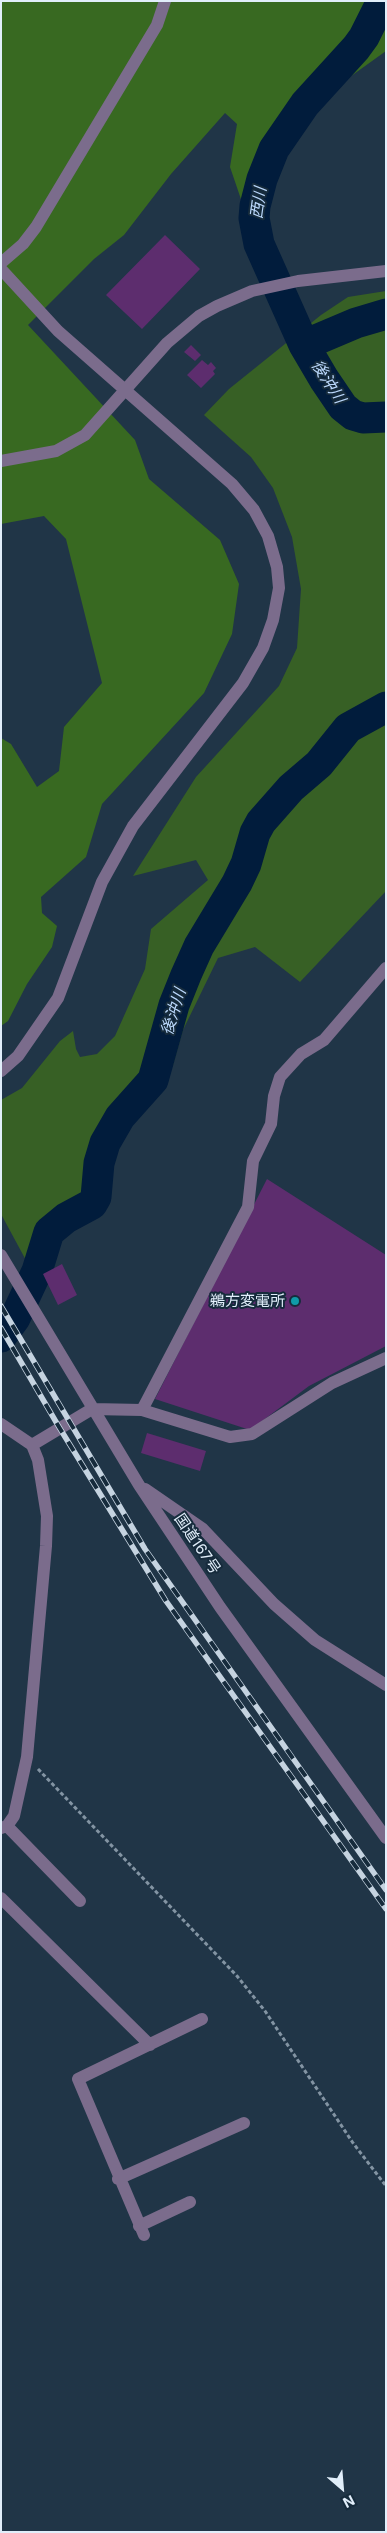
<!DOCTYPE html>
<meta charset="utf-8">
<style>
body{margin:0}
#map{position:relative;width:387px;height:2533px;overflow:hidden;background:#203547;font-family:Inter,sans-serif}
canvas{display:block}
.frame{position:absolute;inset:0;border:2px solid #e1eefa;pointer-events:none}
.north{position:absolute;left:317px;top:2463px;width:50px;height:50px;-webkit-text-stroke:4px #162b3c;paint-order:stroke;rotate:153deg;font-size:14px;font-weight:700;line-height:20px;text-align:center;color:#e1eefa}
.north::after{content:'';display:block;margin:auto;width:18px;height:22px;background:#e1eefa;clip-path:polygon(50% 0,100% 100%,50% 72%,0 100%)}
</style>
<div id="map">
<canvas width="387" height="2533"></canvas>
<div class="frame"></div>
<div class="north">N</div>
</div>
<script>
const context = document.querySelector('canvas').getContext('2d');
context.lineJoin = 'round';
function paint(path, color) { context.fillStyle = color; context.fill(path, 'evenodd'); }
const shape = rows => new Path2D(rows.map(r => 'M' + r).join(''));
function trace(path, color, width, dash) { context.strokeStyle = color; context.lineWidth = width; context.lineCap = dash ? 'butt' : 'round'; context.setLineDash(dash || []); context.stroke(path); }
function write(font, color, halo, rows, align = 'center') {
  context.font = font + ' Inter,"Noto Sans JP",sans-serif'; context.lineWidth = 4; context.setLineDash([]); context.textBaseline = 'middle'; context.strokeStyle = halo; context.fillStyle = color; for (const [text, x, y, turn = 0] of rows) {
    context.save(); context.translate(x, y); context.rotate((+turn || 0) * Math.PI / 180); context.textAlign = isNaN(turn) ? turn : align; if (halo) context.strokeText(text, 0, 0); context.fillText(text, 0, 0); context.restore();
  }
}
paint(shape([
 [386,291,386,891,300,982,255,947,218,958,183,1030,173,1065,152,1096,112,1142,104,1167,85,1194,39,1225,36,1257,28,1264,1,1214,1,1100,22,1088,60,1041,73,1031,76,1049,80,1057,97,1054,115,1036,145,969,151,929,208,880,196,860,133,876,196,777,279,686,297,648,301,589,292,537,273,488,251,457,204,415,229,389,321,315,348,297]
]), '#376025');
paint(shape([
 [1,1,386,1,386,51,262,140,246,214,230,167,237,124,225,113,171,174,124,235,94,259,28,325,135,440,149,479,220,540,239,584,232,634,204,693,102,804,86,857,41,897,42,913,57,926,52,947,27,984,8,1021,1,1026,1,738,11,744,37,787,59,771,64,727,102,683,66,539,44,516,1,524]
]), '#386921');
trace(shape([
 [382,1,364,37,356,48,305,104,274,149,262,179,255,206,254,218,259,244,304,345,324,379,343,407,353,415,363,418,386,417],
 [304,345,356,323,386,314],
 [1,1337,15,1318,37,1271,49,1232,66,1218,92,1204,96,1197,99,1163,105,1143,120,1117,153,1080,174,1005,186,975,199,946,237,883,246,864,255,833,261,822,291,788,319,764,348,728,386,707]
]), '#011c3c', 31);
paint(shape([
 [165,235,200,269,142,329,106,295],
 [191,345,201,355,195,361,184,352],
 [202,360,208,365,211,362,216,368,213,371,215,374,201,388,187,375],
 [267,1179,386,1255,386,1346,309,1386,250,1430,155,1399],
 [62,1264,77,1295,58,1305,43,1274],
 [147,1433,206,1451,200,1471,141,1453]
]), '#5d2d6e');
trace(shape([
 [38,1769,237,1976,265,2011,353,2143,386,2186]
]), '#8394a3', 3, [4, 2.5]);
trace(shape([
 [1,263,23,244,36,227,157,25,165,1],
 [1,269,58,331,232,484,254,510,268,536,277,567,279,588,273,620,263,648,243,683,133,826,102,882,58,998,18,1056,1,1071],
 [1,461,56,451,85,435,167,343,199,316,217,306,252,291,298,281,386,271],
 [1,1255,139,1485,220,1607,386,1838],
 [142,1410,248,1207,253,1161,271,1124,274,1096,280,1077,301,1054,324,1040,386,968],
 [1,1424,32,1445,38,1460,47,1516,46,1546,27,1757,14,1816,7,1826,1,1828],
 [32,1445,92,1409,142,1410,230,1437,252,1434,332,1383,386,1358],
 [145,1489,203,1529,274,1604,315,1640,386,1685],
 [7,1826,80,1901],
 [1,1898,150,2045],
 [118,2179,244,2123],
 [139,2226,190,2202],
 [144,2235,78,2079,202,2019]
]), '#7b6c8c', 12);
const rail = shape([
 [1,1306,145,1549,386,1890],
 [1,1328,59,1427,166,1601,386,1909]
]);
trace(rail, '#c5d3e0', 5.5);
trace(rail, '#162b3c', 4, [11]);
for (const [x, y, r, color] of [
 [295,1301,5,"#0f9aa8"]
]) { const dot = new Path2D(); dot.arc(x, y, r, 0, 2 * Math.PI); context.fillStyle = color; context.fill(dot); trace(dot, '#162b3c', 2); }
write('15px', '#e1eefa', '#162b3c', [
 ["鵜方変電所",285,1301]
], 'right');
write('15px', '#e1eefa', '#162b3c', [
 ["国道167号",197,1544,56]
]);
write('italic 16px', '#bbd8fc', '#162b3c', [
 ["西川",259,203,-82],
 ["後沖川",328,382,57],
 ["後沖川",174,1012,-73]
]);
</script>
